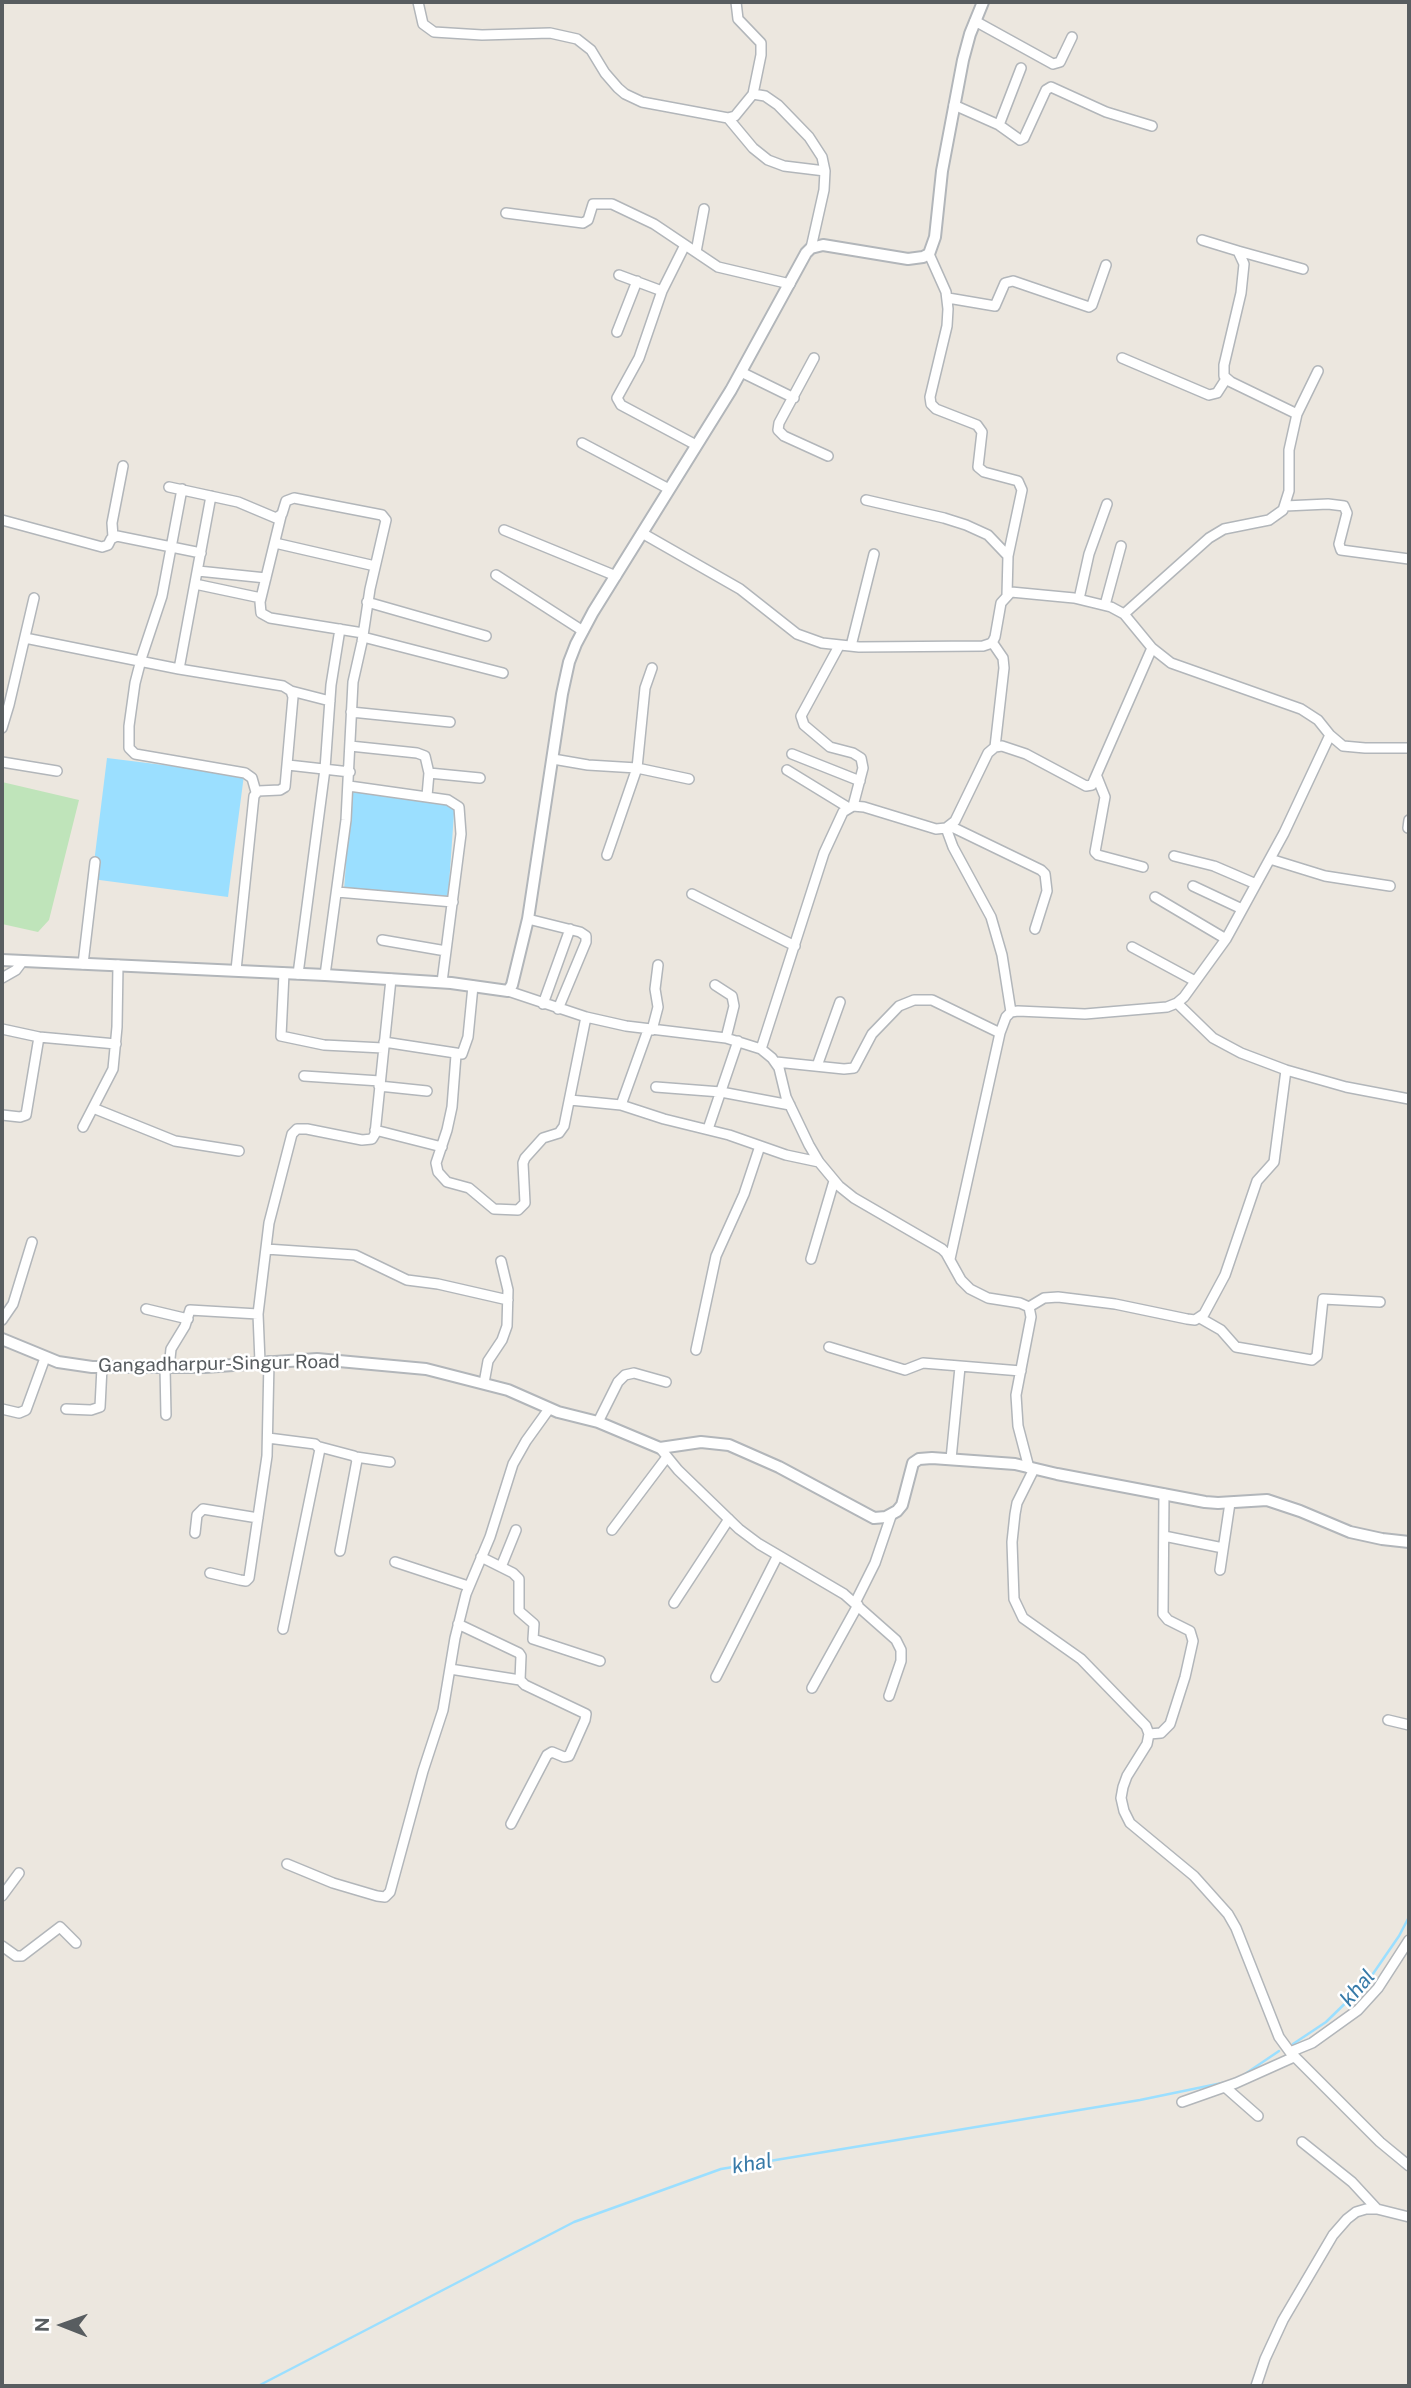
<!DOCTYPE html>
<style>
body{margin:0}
#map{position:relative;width:1411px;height:2388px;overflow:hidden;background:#ece7df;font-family:"Public Sans",sans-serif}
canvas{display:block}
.frame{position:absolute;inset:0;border:4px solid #585d60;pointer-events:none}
.north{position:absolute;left:28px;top:2290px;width:70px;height:70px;-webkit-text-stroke:5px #fff;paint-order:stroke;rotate:271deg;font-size:19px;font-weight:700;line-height:28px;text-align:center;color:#585d60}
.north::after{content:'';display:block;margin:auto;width:24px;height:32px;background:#585d60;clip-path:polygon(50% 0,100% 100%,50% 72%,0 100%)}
</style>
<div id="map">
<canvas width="1411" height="2388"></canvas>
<div class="frame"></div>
<div class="north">N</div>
</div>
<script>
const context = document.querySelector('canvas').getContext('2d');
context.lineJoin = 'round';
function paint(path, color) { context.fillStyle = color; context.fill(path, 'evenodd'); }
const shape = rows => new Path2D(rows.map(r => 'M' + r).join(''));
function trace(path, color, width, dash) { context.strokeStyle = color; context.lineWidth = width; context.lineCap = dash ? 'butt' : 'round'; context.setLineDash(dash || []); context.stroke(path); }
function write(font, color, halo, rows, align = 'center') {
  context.font = font + ' "Public Sans",sans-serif'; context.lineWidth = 5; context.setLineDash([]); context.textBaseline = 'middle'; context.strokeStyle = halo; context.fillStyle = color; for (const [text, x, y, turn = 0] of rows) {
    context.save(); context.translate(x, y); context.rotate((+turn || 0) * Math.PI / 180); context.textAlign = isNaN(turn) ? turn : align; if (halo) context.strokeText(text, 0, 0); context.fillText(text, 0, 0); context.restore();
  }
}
paint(shape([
 [2,782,79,800,49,920,38,932,2,924]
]), '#bfe4ba');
paint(shape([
 [107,758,244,775,228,897,92,879],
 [351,791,455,799,448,899,344,891]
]), '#9bdfff');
trace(shape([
 [1293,2044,1326,2022,1368,1981,1399,1936,1409,1917],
 [1242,2076,1279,2051],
 [258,2386,574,2222,721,2169,1140,2100,1227,2082]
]), '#9bdfff', 2.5);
const minor = shape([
 [418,2,423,24,434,32,482,35,550,33,577,39,591,50,605,73,618,88,625,94,642,102,728,118,735,116,753,94,765,96,778,105,809,137,822,157,825,171,824,190,811,248],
 [736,2,738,19,761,43,761,55,753,94],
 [975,21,1053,64,1060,62,1072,37],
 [954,105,999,125,1020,140,1024,138,1046,90,1051,87,1106,112,1152,126],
 [728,118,753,148,768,160,784,166,825,171],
 [999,125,1021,68],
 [506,213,583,223,588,220,593,204,612,204,654,224,718,267,790,284],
 [1202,240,1238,251,1244,264,1241,293,1224,365,1224,376,1231,382,1297,414],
 [685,245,662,291,639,358,617,398,621,405,696,445],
 [1238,251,1303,269],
 [696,252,704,209],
 [929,254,946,292,948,309,947,326,930,397,931,404,936,409,977,425,982,432,978,467,984,472,1018,481,1022,490,1008,556,1007,595],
 [619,275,662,291],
 [948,298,995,306,1005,283,1013,281,1089,307,1092,305,1106,265],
 [617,332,637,281],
 [814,358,779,423,778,430,784,436,828,456],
 [1122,358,1209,395,1217,393,1226,379],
 [741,372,794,398],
 [582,443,669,489],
 [169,487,238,502,276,518,282,514,286,501,294,498,382,515,386,520,370,589,362,642,353,682,346,820,325,975],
 [182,489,162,596,142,656,135,683,129,726,129,748,135,754,245,773,252,778,256,792],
 [866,500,944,518,966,525,988,535,1008,556],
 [1285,506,1328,504,1344,506,1347,513,1339,544,1341,550,1409,559],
 [281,516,260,602,261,613,270,618,363,633],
 [2,520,102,547,108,545,111,539,117,536,201,553],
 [504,530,616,576],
 [642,533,740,589,797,634,822,643,859,647,983,646,992,643,995,637,1001,603,1011,592,1074,598,1111,607,1124,614,1152,648,1171,663,1301,709,1318,720,1330,735,1343,746,1365,748,1409,748],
 [113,537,112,523,123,466],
 [275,543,375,566],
 [198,571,266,578],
 [496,575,583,631],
 [195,584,261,598],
 [1079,599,1089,554,1107,504],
 [367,602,486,636],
 [1105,605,1121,546],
 [1124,614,1209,538,1224,529,1269,520,1283,510,1289,491,1289,450,1297,414,1318,371],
 [363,637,503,673],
 [25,638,179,669,283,686,291,691,293,697,285,787,280,790,258,791,254,796,236,970],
 [992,642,1003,658,1004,668,995,747],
 [839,646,801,716,804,725,830,747,853,753,861,758,863,768,853,806],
 [851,646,874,554],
 [179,669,211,496],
 [291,691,330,701],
 [351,712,450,722],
 [2,728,9,705,34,598],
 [350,746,417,753,425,756,429,773,427,796],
 [792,754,860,781],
 [553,759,588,765,637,768,689,779],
 [2,762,57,771],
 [288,765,350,772],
 [787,770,849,808],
 [429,773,480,778],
 [1097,777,1105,797,1095,852,1098,855,1143,867],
 [349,786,448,800,459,807,461,834,442,982],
 [950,826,1041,870,1045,874,1047,891,1035,929],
 [946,828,953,847,991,917,1002,955,1011,1012],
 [1408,828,1409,820],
 [607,855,637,768,645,688,652,668],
 [1174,856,1214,866,1256,884],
 [1270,859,1325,876,1390,886],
 [1193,886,1242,909],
 [337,892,453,902],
 [692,894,795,946],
 [1155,897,1226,939],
 [528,919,580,932,586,936,586,942,558,1009],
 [382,940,446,951],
 [1132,947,1195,981],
 [83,964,95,862],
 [284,973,281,1036,324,1045,383,1048],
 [298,974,325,769,331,685,340,629],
 [2,978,16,970,22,962],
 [715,985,732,996,734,1006,726,1038],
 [508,991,586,1017,626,1026,726,1038,761,1049,772,1058,779,1068,786,1097,809,1145,819,1162,839,1186,854,1198,942,1249,946,1253,961,1280,970,1289,988,1298,1020,1303,1029,1307,1031,1317,1016,1395,1018,1426,1029,1468],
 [1177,1003,1213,1038,1241,1053,1286,1070,1346,1087,1409,1099],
 [543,1004,570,929],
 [2,1029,39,1037,116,1044],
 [652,1030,658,1007,655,989,658,965],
 [384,1042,462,1054,468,1037,473,986],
 [761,1049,824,853,843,812,853,806,864,807,936,829,946,828,955,821,988,753,995,747,1002,746,1026,754,1086,786,1092,785,1152,648],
 [456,1055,452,1107,447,1130,436,1163,438,1172,447,1182,469,1188,494,1209,518,1210,525,1203,523,1163,525,1158,543,1138,559,1133,564,1126,586,1017],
 [776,1062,844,1069,854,1068,872,1034,899,1006,914,1000,932,1000,1000,1033],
 [817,1066,840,1002],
 [304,1076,380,1081],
 [379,1086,427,1091],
 [656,1087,721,1092,790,1105],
 [570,1100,621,1105,664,1119,729,1135,786,1155,819,1162],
 [621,1105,648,1030],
 [93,1108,175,1141,239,1151],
 [2,1115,20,1117,26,1115,39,1037],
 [83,1127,113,1069,117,1027,118,965],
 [708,1129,738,1041],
 [375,1130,442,1147],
 [266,1249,355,1255,407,1280,438,1284,508,1300],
 [811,1259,834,1181],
 [950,1259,1000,1033,1006,1017,1011,1012,1018,1011,1085,1014,1167,1007,1177,1003,1184,997,1226,939,1284,833,1330,735],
 [1029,1307,1044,1298,1058,1297,1115,1304,1187,1319,1195,1320,1204,1314,1225,1275,1257,1181,1274,1162,1286,1070],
 [146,1309,188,1319],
 [1200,1318,1221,1330,1236,1347,1312,1360,1317,1356,1323,1299,1380,1302],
 [2,1320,13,1304,32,1242],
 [829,1347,905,1370,923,1363,1021,1371],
 [696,1350,716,1256,744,1194,760,1146],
 [260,1362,258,1314,269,1223,292,1134,297,1129,307,1129,362,1140,372,1139,375,1134,391,979],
 [165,1368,166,1415],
 [169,1368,171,1349,185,1326,190,1310,258,1314],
 [484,1383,488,1361,502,1340,507,1326,508,1290,501,1261],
 [2,1409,19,1413,26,1410,45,1358],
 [66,1409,91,1410,100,1407,102,1367],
 [598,1422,618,1382,625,1375,634,1373,666,1382],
 [268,1438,315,1444,320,1449,283,1629],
 [320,1447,354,1456,357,1460,340,1551],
 [660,1448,678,1470,739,1529,759,1544,844,1594,896,1640,901,1650,901,1661,889,1696],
 [356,1457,390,1462],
 [951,1459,960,1367],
 [1034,1469,1017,1503,1015,1514,1012,1542,1014,1599,1023,1618,1081,1659,1146,1726,1149,1734,1147,1744,1127,1776,1123,1787,1121,1798,1124,1811,1130,1823,1194,1876,1228,1914,1236,1928,1279,2037,1290,2052,1380,2142,1409,2166],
 [612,1530,667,1457],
 [195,1533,197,1515,203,1509,258,1518],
 [1164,1536,1223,1548],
 [481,1557,513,1573,519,1579,519,1611,534,1624,533,1639,600,1661],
 [395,1562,468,1586],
 [501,1567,516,1530],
 [1220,1570,1230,1503],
 [210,1573,240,1580,246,1581,249,1578,267,1456,269,1361],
 [674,1603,729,1519],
 [855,1603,875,1563,891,1516],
 [458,1624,519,1653,521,1656,520,1680,525,1685,586,1714,585,1720,569,1756,564,1757,552,1752,547,1755,511,1824],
 [450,1669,520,1680],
 [716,1677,778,1555],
 [812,1688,858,1605],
 [1388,1720,1409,1725],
 [1149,1734,1161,1733,1170,1724,1185,1677,1193,1641,1190,1631,1168,1620,1163,1614,1164,1494],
 [287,1864,333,1883,377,1896,385,1897,390,1892,423,1771,443,1710,455,1638,466,1594,490,1537,513,1464,526,1441,549,1409],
 [2,1896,19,1873],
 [2,1946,16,1956,22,1956,60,1927,76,1943],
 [1290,2052,1312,2043,1358,2010,1378,1988,1409,1940],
 [1225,2087,1258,2116],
 [1182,2102,1236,2083,1294,2057],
 [1302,2142,1352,2182,1377,2209],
 [1256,2386,1265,2359,1283,2320,1333,2235,1347,2219,1356,2212,1366,2209,1377,2209,1409,2217]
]);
const tertiary = shape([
 [2,960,325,975,451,983,508,991,512,985,528,919,562,694,569,662,576,644,593,612,731,390,806,253,811,248,823,245,908,259,923,257,929,254,935,237,942,171,963,60,970,34,983,2],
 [2,1339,58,1362,92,1367,205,1367,317,1359,426,1369,508,1390,558,1412,598,1422,660,1448,701,1442,729,1445,779,1467,874,1518,886,1517,897,1511,902,1505,913,1463,919,1459,932,1458,1015,1464,1057,1474,1205,1502,1218,1503,1267,1500,1300,1511,1350,1532,1382,1539,1409,1542]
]);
trace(minor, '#b2b6ba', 12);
trace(tertiary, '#b2b6ba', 14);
trace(minor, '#fff', 9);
trace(tertiary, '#fff', 10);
write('19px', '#585d60', '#fff', [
 ["Gangadharpur-Singur Road",219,1364,-1]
]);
write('italic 21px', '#377aa8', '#fff', [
 ["khal",1358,1988,-49],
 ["khal",752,2164,-9]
]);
</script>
